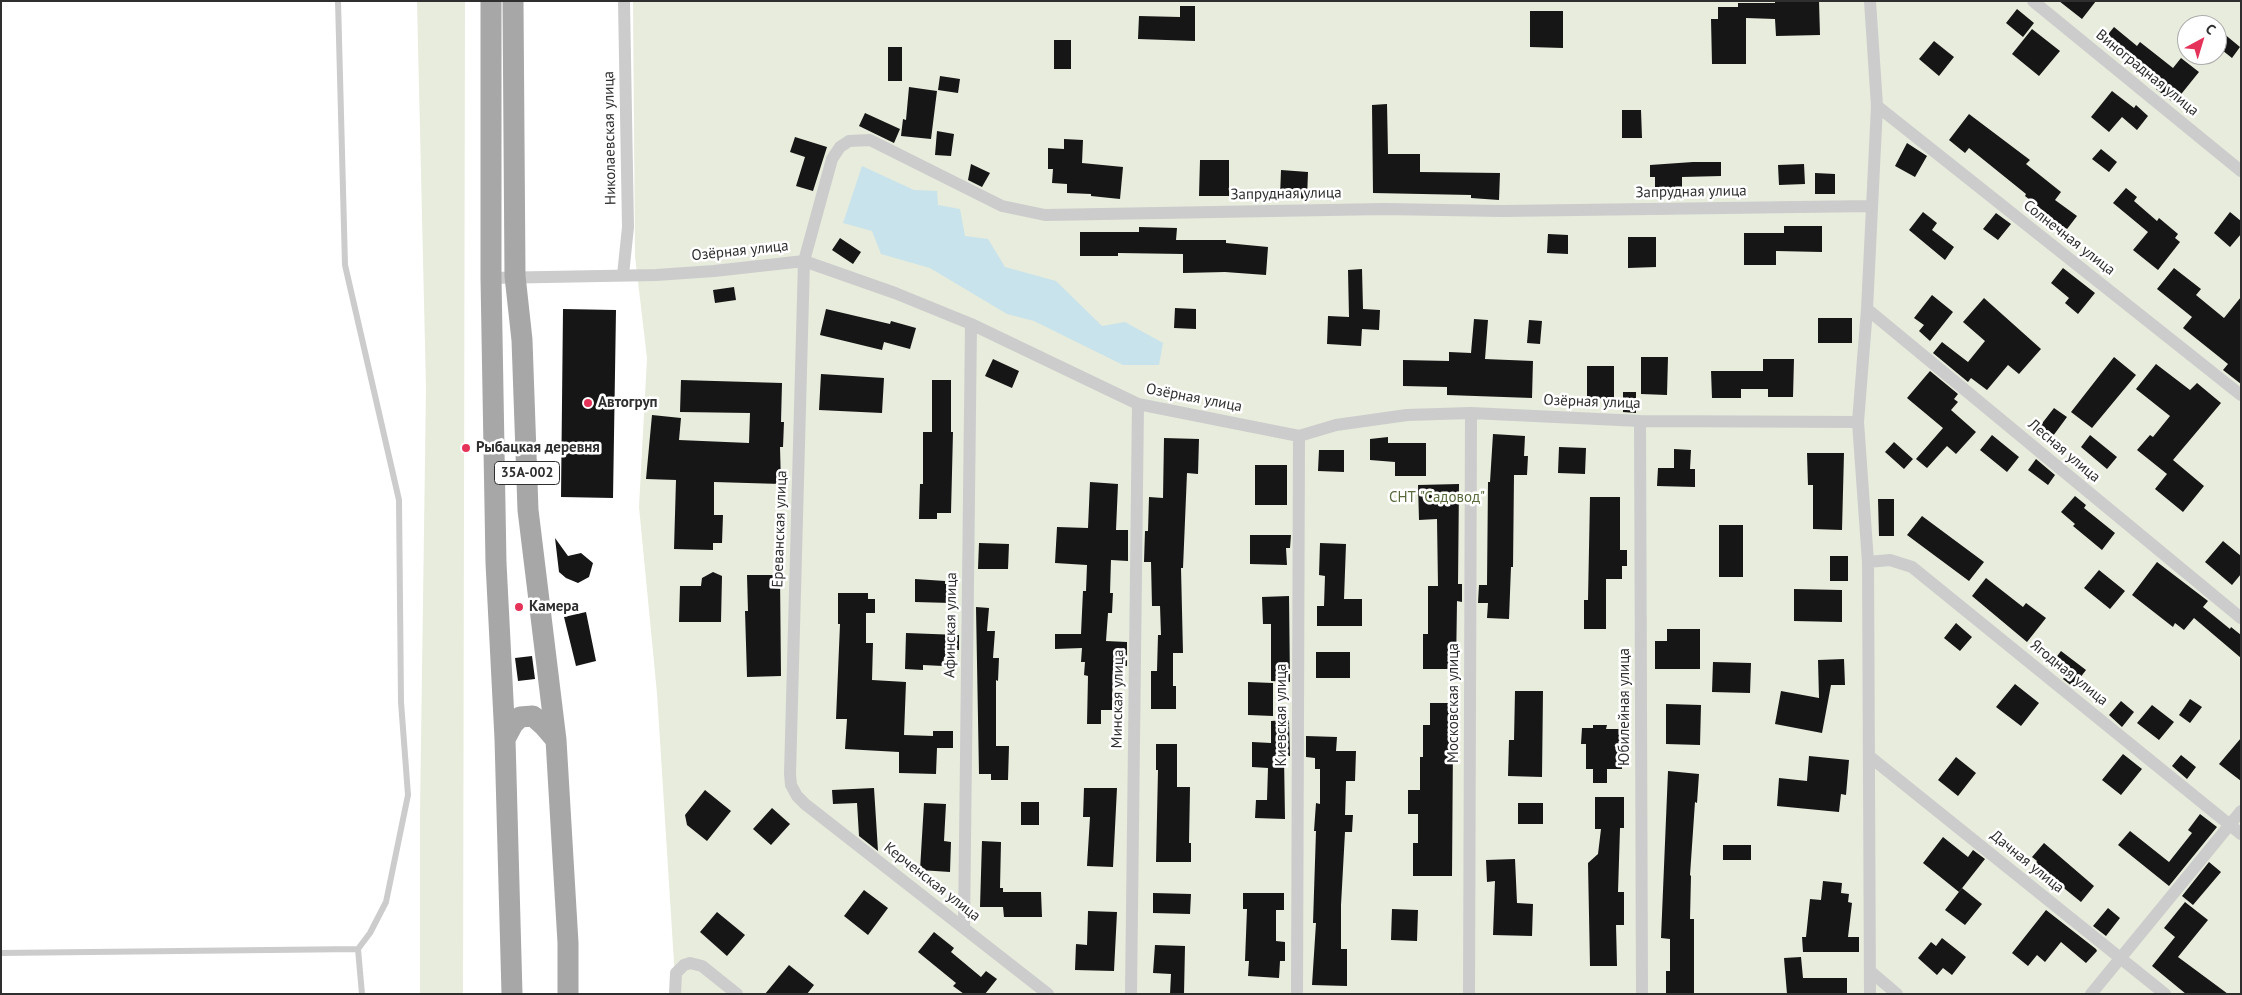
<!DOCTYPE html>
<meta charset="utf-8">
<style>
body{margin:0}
#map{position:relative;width:2242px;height:995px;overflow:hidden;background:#fff;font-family:"PT Sans",sans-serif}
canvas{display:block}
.frame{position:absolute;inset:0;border:2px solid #2f2f2f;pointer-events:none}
.north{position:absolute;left:2177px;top:15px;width:50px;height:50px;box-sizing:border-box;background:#fff;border:1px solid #acacac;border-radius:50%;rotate:39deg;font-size:14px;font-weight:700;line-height:20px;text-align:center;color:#2f2f2f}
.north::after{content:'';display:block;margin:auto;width:18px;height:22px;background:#e43258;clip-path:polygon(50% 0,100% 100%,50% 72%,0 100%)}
</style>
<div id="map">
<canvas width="2242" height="995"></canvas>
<div class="frame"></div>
<div class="north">С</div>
</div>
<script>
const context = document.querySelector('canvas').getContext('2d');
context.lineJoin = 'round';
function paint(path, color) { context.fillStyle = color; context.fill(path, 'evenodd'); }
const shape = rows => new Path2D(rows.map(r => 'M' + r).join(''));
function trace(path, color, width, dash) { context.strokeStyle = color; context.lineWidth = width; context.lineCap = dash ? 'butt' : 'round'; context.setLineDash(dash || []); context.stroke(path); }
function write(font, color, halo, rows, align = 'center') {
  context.font = font + ' "PT Sans",sans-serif'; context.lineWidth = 5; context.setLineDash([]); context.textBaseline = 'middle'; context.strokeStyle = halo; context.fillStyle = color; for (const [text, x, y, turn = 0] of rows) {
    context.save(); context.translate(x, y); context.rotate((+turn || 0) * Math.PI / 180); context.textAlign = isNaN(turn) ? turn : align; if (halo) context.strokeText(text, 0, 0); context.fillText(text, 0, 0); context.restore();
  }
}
paint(shape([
 [417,1,465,1,463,994,420,994,420,815,426,388],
 [633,1,2241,1,2241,994,676,994,657,693,639,507,647,358,635,256],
 [2187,25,2217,25,2217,55,2187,55]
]), '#e7ecdc');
paint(shape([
 [862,166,914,190,937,191,938,205,960,209,965,236,988,239,1005,267,1056,281,1102,326,1125,322,1163,343,1159,365,1123,365,1034,321,1007,314,930,268,881,254,872,231,843,223]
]), '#c8e3ec');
paint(shape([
 [1775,1,1819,1,1820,35,1776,36,1775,19,1746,18,1746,64,1712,64,1711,19,1718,19,1718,7,1738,7,1738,3,1775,3],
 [2059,1,2096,1,2082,19],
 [1180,6,1195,6,1195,41,1138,39,1139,16,1180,17],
 [2017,9,2034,23,2023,37,2006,23],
 [1530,11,1563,11,1563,48,1530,47],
 [2114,27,2137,46,2140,42,2173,68,2181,58,2199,72,2174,103,2156,89,2158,87,2101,43],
 [2217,28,2240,47,2232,58,2217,46],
 [2032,29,2060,51,2039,76,2012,54],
 [1054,40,1071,40,1071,69,1054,69],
 [1934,41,1954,57,1939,76,1919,59],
 [888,47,902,47,902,81,888,81],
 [940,76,960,79,958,93,938,90],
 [909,87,937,91,931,139,901,136,903,119,906,120],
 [2112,91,2134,108,2136,105,2148,116,2137,130,2122,117,2109,132,2091,117],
 [1387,104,1388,154,1420,154,1420,172,1500,173,1499,200,1471,198,1471,195,1373,193,1372,105],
 [1622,110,1641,110,1642,138,1622,138],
 [865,113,900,129,894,143,859,126],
 [1969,114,2030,160,2026,164,2061,192,2055,200,2077,216,2064,233,2048,222,2051,217,2025,196,2026,194,1969,148,1965,153,1949,140],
 [937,131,954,134,951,156,935,155],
 [795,137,827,147,813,191,796,186,805,157,790,152],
 [1064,139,1083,140,1082,163,1123,167,1120,199,1091,196,1091,194,1067,193,1067,184,1052,183,1053,169,1048,169,1048,148,1064,149],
 [1907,143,1927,156,1915,177,1895,166],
 [2101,149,2117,162,2109,172,2092,159],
 [1200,160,1229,160,1229,196,1199,196],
 [1693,162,1721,162,1721,176,1682,177,1682,192,1655,193,1655,177,1650,177,1650,165],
 [971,164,990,173,982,187,968,180],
 [1804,164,1805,184,1779,185,1778,165],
 [1281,170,1308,172,1307,199,1280,197],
 [1815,173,1835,174,1835,194,1815,194],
 [2126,188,2137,197,2134,201,2157,221,2159,218,2178,234,2175,238,2180,242,2158,270,2133,250,2148,232,2113,203],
 [1923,212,1937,223,1932,230,1954,247,1945,260,1909,230],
 [2230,212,2241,221,2241,234,2230,247,2214,233],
 [1996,213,2011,224,1998,240,1983,229],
 [1784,226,1822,226,1822,252,1776,251,1776,265,1744,265,1744,233,1784,233],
 [1139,227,1177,228,1176,240,1226,240,1226,243,1268,247,1266,275,1225,272,1183,273,1183,254,1118,253,1118,256,1080,256,1080,232,1139,232],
 [1548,234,1568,235,1568,254,1547,253],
 [1628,237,1656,237,1656,267,1628,268],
 [840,238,861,252,853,264,832,250],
 [2063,268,2095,293,2078,314,2065,303,2069,298,2051,283],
 [2174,268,2201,289,2196,295,2224,318,2241,297,2241,384,2223,370,2228,364,2183,328,2192,317,2157,289],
 [1362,269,1363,309,1380,310,1379,330,1362,329,1361,346,1327,344,1328,316,1349,317,1348,270],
 [734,287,736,300,715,303,713,290],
 [1932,295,1953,312,1930,341,1919,331,1924,325,1914,318],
 [1984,298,2041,349,2019,374,2008,365,1987,390,1971,378,1968,382,1933,353,1942,342,1968,362,1985,341,1963,322],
 [1175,308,1196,309,1196,329,1174,328],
 [563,309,616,310,613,498,561,497],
 [826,309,890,324,891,321,916,328,910,349,884,342,882,350,820,335],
 [1818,318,1852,318,1852,343,1818,343],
 [1474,319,1488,320,1485,359,1533,361,1532,398,1447,395,1447,387,1403,386,1403,360,1449,361,1449,352,1471,353],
 [1529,320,1542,321,1540,344,1527,343],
 [1641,357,1668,357,1667,395,1641,394],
 [2114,357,2136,375,2092,428,2071,412],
 [993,359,1019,371,1012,388,985,376],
 [1763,359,1794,359,1793,397,1768,397,1768,389,1741,389,1741,398,1712,398,1711,371,1763,371],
 [2156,364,2190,390,2197,383,2221,403,2173,460,2204,486,2183,512,2155,489,2167,474,2137,450,2150,435,2153,437,2170,416,2136,389],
 [1587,366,1614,366,1614,399,1587,399],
 [1930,371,1958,394,1954,399,1958,402,1951,410,1976,432,1956,454,1947,446,1927,468,1916,459,1943,428,1907,398],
 [821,374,884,378,882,413,819,410],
 [681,380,782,383,781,422,784,422,783,447,780,447,781,484,714,482,714,515,723,515,722,543,713,543,713,550,674,549,676,480,646,479,652,415,681,418,679,440,749,443,750,413,680,412],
 [932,380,951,380,951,432,953,432,951,513,937,513,937,519,919,519,920,484,923,484,923,432,932,432],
 [1623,392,1636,392,1636,413,1623,412],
 [2054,408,2067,417,2053,436,2040,426],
 [1493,434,1525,436,1524,456,1528,456,1527,475,1514,475,1513,567,1511,567,1509,619,1487,618,1488,603,1478,603,1479,585,1487,585,1488,482,1490,482],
 [1992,435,2019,457,2007,472,1980,450],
 [2090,435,2117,457,2107,469,2081,447],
 [1388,437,1388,443,1426,443,1426,476,1395,476,1395,462,1370,460,1370,439],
 [1164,438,1199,439,1198,474,1187,473,1183,568,1181,568,1183,653,1173,653,1173,686,1176,686,1176,709,1151,709,1151,671,1157,671,1158,635,1161,635,1160,606,1152,606,1151,562,1144,562,1145,531,1148,531,1149,497,1163,498],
 [1894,442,1913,459,1904,469,1885,452],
 [1559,447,1586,448,1585,474,1558,473],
 [1674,449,1691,450,1690,469,1695,469,1695,487,1657,486,1658,468,1674,468],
 [1319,450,1344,450,1344,472,1318,471],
 [1807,453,1844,453,1842,530,1813,529,1813,485,1808,485],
 [2036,459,2055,475,2048,485,2028,470],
 [1255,465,1287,465,1287,505,1255,505],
 [1090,482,1118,484,1116,530,1128,530,1128,561,1111,560,1110,593,1113,593,1112,613,1108,613,1106,641,1127,642,1127,666,1113,665,1112,710,1101,710,1101,724,1087,724,1088,676,1084,675,1085,662,1081,662,1082,648,1055,649,1055,634,1081,634,1083,591,1086,591,1087,565,1055,563,1057,527,1088,528],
 [1459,484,1458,584,1462,584,1462,602,1457,601,1456,669,1423,669,1423,634,1428,634,1428,586,1438,586,1437,519,1419,520,1418,485],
 [2075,496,2086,505,2084,508,2115,533,2102,550,2073,526,2075,524,2061,512],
 [1590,497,1620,497,1620,550,1627,550,1627,566,1622,566,1622,579,1606,579,1606,629,1584,629,1584,600,1588,600],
 [1878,499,1894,499,1894,536,1879,536],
 [1922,516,1984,562,1969,581,1907,535],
 [1719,525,1743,525,1743,577,1719,577],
 [1250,535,1291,535,1290,548,1286,548,1287,565,1250,564],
 [555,538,568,556,581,553,593,563,589,577,578,583,566,578,559,572],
 [2223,541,2241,556,2241,574,2232,585,2205,562],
 [979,543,1009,544,1008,569,978,569],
 [1320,543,1346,544,1344,599,1362,599,1362,626,1317,626,1317,606,1324,606,1325,576,1319,575],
 [1830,556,1848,556,1848,581,1830,581],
 [2157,562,2208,601,2203,607,2230,629,2231,627,2241,635,2241,658,2194,618,2184,630,2175,623,2173,627,2132,595],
 [2099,570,2125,591,2110,609,2084,588],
 [713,572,722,576,721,622,679,622,680,586,701,586,702,578],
 [747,575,780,575,781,676,747,677,745,611,748,611],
 [1986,578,2023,607,2026,603,2046,618,2027,642,1972,596],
 [915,579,945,581,945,584,952,584,951,603,915,602],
 [1794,589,1842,590,1842,622,1794,621],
 [838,593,868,593,868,599,875,599,875,613,866,613,866,643,873,643,872,680,906,682,904,735,933,736,933,731,953,731,953,748,937,748,936,774,899,773,899,752,845,749,847,719,836,719,840,624,838,624],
 [1289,596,1290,682,1271,681,1271,624,1263,624,1262,597],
 [976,607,989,608,987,631,995,631,993,658,999,658,998,681,996,680,996,746,1009,746,1008,780,991,780,991,774,979,774],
 [586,612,596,661,576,666,564,617],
 [1956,623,1972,637,1960,651,1944,638],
 [1667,629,1700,629,1700,669,1655,669,1655,641,1667,641],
 [906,633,959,635,959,650,956,650,956,657,944,657,943,666,923,665,923,670,905,669],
 [2061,651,2086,670,2073,687,2063,679,2065,676,2051,664],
 [1316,652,1350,652,1350,678,1316,678],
 [532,656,535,679,518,681,515,658],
 [1844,659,1845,685,1831,685,1822,733,1775,724,1781,691,1819,698,1818,660],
 [1713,662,1751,663,1750,693,1712,692],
 [1248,682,1273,683,1273,716,1248,715],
 [2015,684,2039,703,2021,726,1996,707],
 [1515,691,1543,691,1542,777,1508,776,1509,740,1514,740],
 [2190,699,2202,707,2190,723,2179,715],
 [2121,701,2134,712,2122,727,2109,715],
 [1430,703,1448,703,1448,713,1459,713,1459,741,1453,741,1452,876,1413,876,1413,843,1418,843,1418,814,1408,814,1408,790,1420,790,1420,757,1423,757,1423,725,1430,725],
 [1666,704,1701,705,1700,745,1666,744],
 [2152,705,2174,722,2159,740,2137,723],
 [1289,720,1290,756,1284,756,1285,819,1255,818,1256,800,1267,800,1268,768,1252,767,1252,742,1271,743,1271,721],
 [1593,725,1607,725,1606,729,1620,729,1620,740,1625,741,1625,754,1622,754,1622,769,1607,769,1607,783,1593,783,1593,769,1586,769,1586,744,1581,744,1582,728,1593,728],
 [1306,736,1337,737,1336,751,1356,751,1355,781,1346,781,1345,815,1353,815,1352,832,1345,832,1341,905,1341,949,1347,949,1347,986,1312,985,1316,923,1313,923,1316,831,1314,831,1316,803,1320,804,1320,769,1315,769,1315,758,1306,757],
 [2241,738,2241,781,2219,764],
 [1156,744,1177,744,1177,787,1190,787,1189,843,1191,843,1191,862,1156,862,1158,770,1156,770],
 [2123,754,2142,769,2121,795,2102,780],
 [2181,755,2196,767,2187,779,2172,766],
 [1809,756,1849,760,1846,795,1841,794,1839,812,1777,806,1779,778,1807,781],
 [1956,757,1976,773,1958,796,1938,780],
 [1668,771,1699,774,1697,803,1695,802,1690,875,1691,876,1690,919,1694,919,1694,994,1666,994,1666,971,1670,971,1670,939,1661,938],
 [874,788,878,851,859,836,857,803,833,804,832,790],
 [1084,788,1117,788,1113,867,1087,866,1090,817,1083,817],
 [705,790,731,811,707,841,687,825,685,815],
 [1595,797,1624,797,1624,828,1620,828,1618,892,1624,892,1624,925,1616,925,1617,966,1590,966,1588,863,1598,854,1601,829,1595,829],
 [1021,802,1039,802,1039,825,1021,825],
 [924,803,946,804,944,841,951,842,950,872,920,870],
 [1518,803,1543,803,1543,824,1518,824],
 [772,808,790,824,771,845,753,829],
 [2200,814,2217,827,2169,886,2118,845,2130,831,2169,862,2192,833,2188,830],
 [1943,837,1968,857,1973,850,1985,859,1959,892,1923,863],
 [982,841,1001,842,1000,888,1003,888,1003,892,1041,892,1042,917,1004,917,1003,907,980,907],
 [2044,843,2094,886,2081,902,2049,876,2045,882,2030,870,2037,861,2032,857],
 [1723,845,1751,845,1751,860,1723,860],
 [1515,859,1517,903,1533,904,1532,936,1493,935,1495,881,1487,882,1486,860],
 [2209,862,2221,872,2193,905,2182,896],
 [1823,881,1842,883,1841,893,1849,894,1848,902,1852,903,1848,937,1859,937,1859,952,1803,952,1802,937,1806,937,1810,899,1821,900],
 [1962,888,1982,904,1965,925,1945,910],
 [864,890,888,908,868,935,844,916],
 [1153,893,1191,894,1190,914,1153,913],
 [1243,893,1284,893,1284,910,1276,910,1276,941,1285,942,1285,961,1280,961,1279,978,1248,976,1249,961,1245,961,1247,909,1243,909],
 [2185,902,2208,920,2178,957,2228,994,2186,994,2152,966,2175,937,2164,928],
 [2108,908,2120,918,2106,936,2093,926],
 [1392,909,1418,910,1417,941,1391,940],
 [2046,910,2096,949,2097,951,2086,963,2061,942,2045,962,2037,955,2028,966,2012,953],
 [1088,911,1117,912,1114,971,1075,970,1076,944,1087,945],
 [717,912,745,935,727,956,700,932],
 [934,932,954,948,951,952,981,977,986,971,997,979,985,994,964,994,953,986,956,983,918,952],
 [1942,938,1966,957,1952,975,1943,968,1937,975,1918,958,1931,942,1936,946],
 [1155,945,1185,946,1184,994,1170,994,1171,974,1153,973],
 [1801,957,1803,978,1847,978,1847,994,1787,994,1784,958],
 [789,965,814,985,807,994,765,994]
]), '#161616');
trace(shape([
 [358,949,362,994],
 [1,953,358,949,370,933,386,902,408,795,401,702,399,500,345,265,338,1]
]), '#ccc', 6);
trace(shape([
 [1870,1,1877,106,1867,309,1858,422,1868,562,1870,994],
 [2033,1,2241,171],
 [1877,106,2241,395],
 [623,275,628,227,624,1],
 [491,278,656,275,714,271,804,261,895,293,971,324,1138,404,1299,436,1336,425,1407,415,1471,413,1640,421,1858,422],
 [1867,309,2241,618],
 [1640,421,1642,994],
 [1868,562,1890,560,1912,567,2241,834],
 [1869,756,2165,994],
 [964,927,971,324],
 [1870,971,1897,994],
 [675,994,676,973,684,965,690,963,702,966,737,994],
 [1048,994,805,804,797,796,791,785,790,774,804,261,832,159,840,147,849,141,870,140,1002,206,1045,215,1385,209,1502,211,1872,206],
 [1131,994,1138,404],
 [1297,994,1299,436],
 [1469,994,1471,413],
 [2091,994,2241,811]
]), '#ccc', 12);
trace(shape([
 [491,1,491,278,496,563,505,739,512,994],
 [513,1,515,276,522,340,528,510,556,740,568,943,568,994],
 [505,739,513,724,520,717,533,716,544,726,556,740]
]), '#a7a7a7', 21);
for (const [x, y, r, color] of [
 [588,403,5,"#e43258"],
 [466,448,5,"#e43258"],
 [519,607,5,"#e43258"]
]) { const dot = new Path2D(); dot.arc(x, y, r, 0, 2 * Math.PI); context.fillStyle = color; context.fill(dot); trace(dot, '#fff', 2); }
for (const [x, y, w] of [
 [527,473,65]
]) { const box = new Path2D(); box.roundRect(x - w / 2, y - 11.5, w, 23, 4); context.fillStyle = '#fff'; context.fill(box); trace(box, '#2f2f2f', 1); }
write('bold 14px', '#2f2f2f', null, [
 ["35А-002",527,473]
]);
write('15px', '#2f2f2f', '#fff', [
 ["Виноградная улица",2147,73,39],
 ["Николаевская улица",610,138,-91],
 ["Запрудная улица",1691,192,-1],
 ["Запрудная улица",1286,194,-1],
 ["Солнечная улица",2069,238,38],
 ["Озёрная улица",740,251,-6],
 ["Озёрная улица",1194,398,11],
 ["Озёрная улица",1592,402,2],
 ["Лесная улица",2064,451,40],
 ["Ереванская улица",780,529,-88],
 ["Афинская улица",951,625,-89],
 ["Ягодная улица",2069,673,39],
 ["Минская улица",1118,699,-89],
 ["Московская улица",1454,703,-90],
 ["Юбилейная улица",1625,707,-90],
 ["Киевская улица",1282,715,-90],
 ["Дачная улица",2027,862,39],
 ["Керченская улица",932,882,38]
]);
write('bold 15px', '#2f2f2f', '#fff', [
 ["Автогруп",598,403],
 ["Рыбацкая деревня",476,448],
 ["Камера",529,607]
], 'left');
write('15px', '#586a3c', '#fff', [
 ["СНТ \"Садовод\"",1437,498]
]);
</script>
